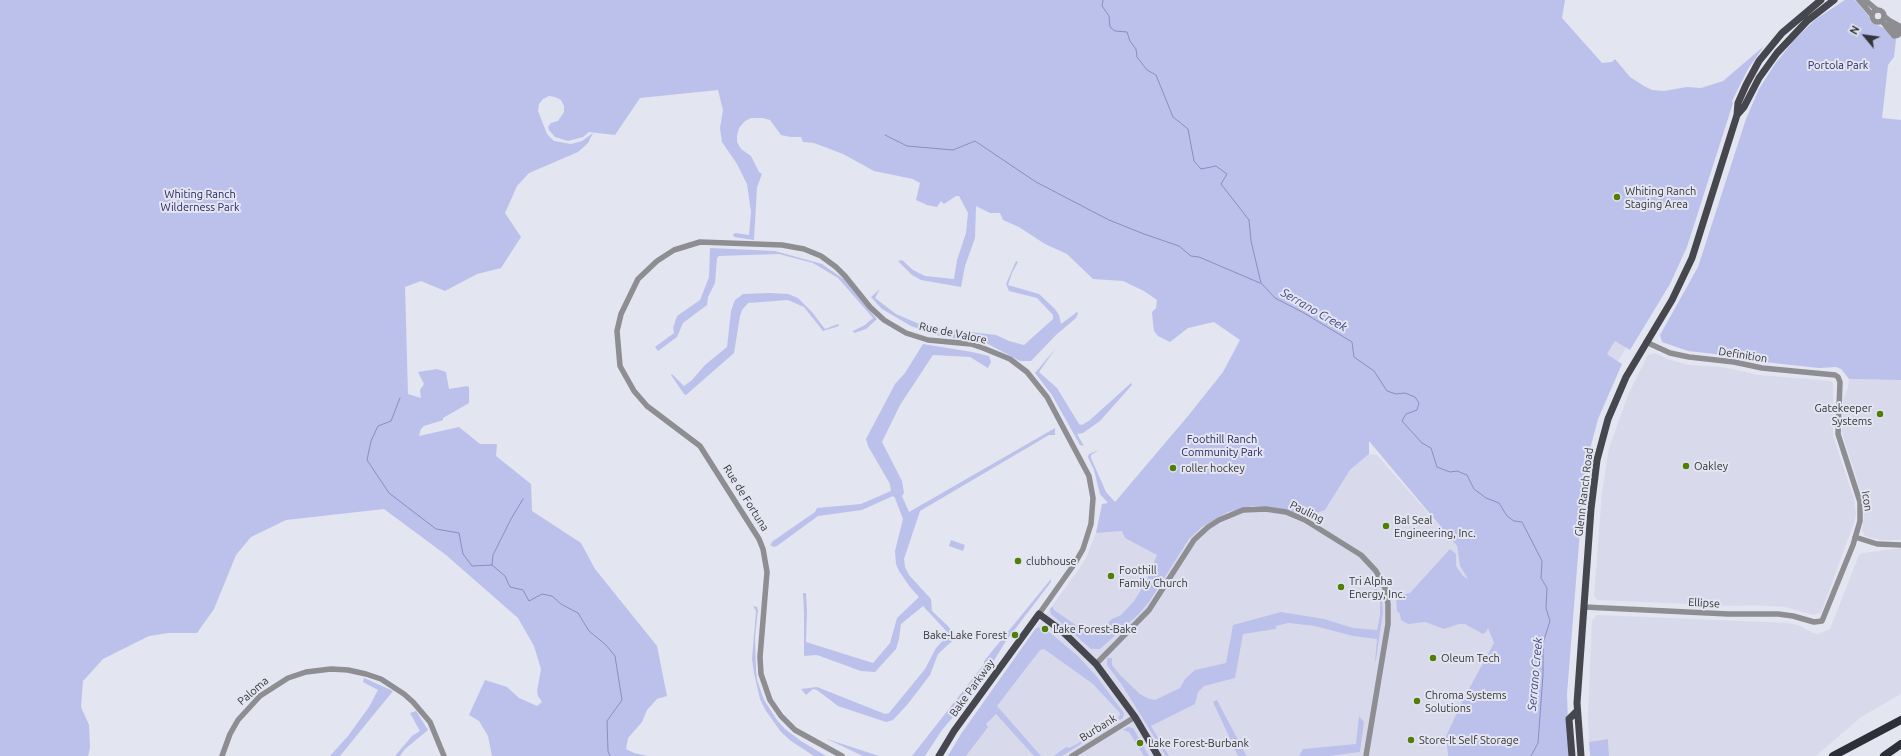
<!DOCTYPE html>
<style>
body{margin:0}
#map{position:relative;width:1901px;height:756px;overflow:hidden;background:#e3e5f0;font-family:Ubuntu,sans-serif}
canvas{display:block}
.north{position:absolute;left:1845px;top:16px;width:40px;height:40px;-webkit-text-stroke:3px #e3e5f0;paint-order:stroke;rotate:299deg;font-size:11px;font-weight:700;line-height:16px;text-align:center;color:#343439}
.north::after{content:'';display:block;margin:auto;width:14px;height:18px;background:#343439;clip-path:polygon(50% 0,100% 100%,50% 72%,0 100%)}
</style>
<div id="map">
<canvas width="1901" height="756"></canvas>
<div class="north">N</div>
</div>
<script>
const context = document.querySelector('canvas').getContext('2d');
context.lineJoin = 'round';
function paint(path, color) { context.fillStyle = color; context.fill(path, 'evenodd'); }
const shape = rows => new Path2D(rows.map(r => 'M' + r).join(''));
function trace(path, color, width, dash) { context.strokeStyle = color; context.lineWidth = width; context.lineCap = dash ? 'butt' : 'round'; context.setLineDash(dash || []); context.stroke(path); }
function write(font, color, halo, rows, align = 'center') {
  context.font = font + ' Ubuntu,sans-serif'; context.lineWidth = 4; context.setLineDash([]); context.textBaseline = 'middle'; context.strokeStyle = halo; context.fillStyle = color; for (const [text, x, y, turn = 0] of rows) {
    context.save(); context.translate(x, y); context.rotate((+turn || 0) * Math.PI / 180); context.textAlign = isNaN(turn) ? turn : align; if (halo) context.strokeText(text, 0, 0); context.fillText(text, 0, 0); context.restore();
  }
}
paint(shape([
 [1622,330,1632,338,1618,361,1607,354],
 [1655,353,1670,360,1689,365,1722,367,1759,375,1831,381,1833,383,1833,436,1854,499,1856,513,1855,520,1821,613,1813,615,1785,607,1754,605,1733,606,1598,600,1594,596,1602,492,1609,448,1628,395,1648,355],
 [1849,379,1901,380,1901,540,1879,540,1865,536,1862,530,1864,516,1863,499,1842,433,1843,399,1848,388],
 [1369,454,1377,455,1457,546,1460,566,1470,581,1494,643,1464,699,1446,736,1448,756,948,756,961,734,1036,628,1079,569,1086,558,1096,533,1122,531,1172,565,1189,539,1197,531,1228,512,1238,508,1260,506,1292,511,1310,516,1325,510,1350,470],
 [1901,548,1901,694,1861,717,1816,756,1609,756,1608,739,1589,742,1588,715,1592,620,1597,615,1787,623,1798,625,1813,633,1818,634,1830,629,1859,555,1863,553]
]), '#d8daec');
paint(shape([
 [0,0,1565,0,1562,18,1602,63,1612,62,1615,59,1630,77,1644,86,1652,90,1664,91,1687,87,1701,88,1723,81,1764,46,1748,69,1732,101,1733,103,1687,247,1670,284,1630,350,1615,341,1607,354,1622,364,1598,419,1585,468,1567,694,1569,756,1448,756,1446,736,1464,698,1494,643,1488,628,1486,632,1483,634,1465,624,1459,624,1444,629,1425,622,1408,624,1401,620,1400,614,1397,611,1396,596,1410,593,1450,549,1456,554,1456,566,1463,576,1468,579,1460,566,1457,546,1369,441,1369,454,1350,470,1325,510,1310,516,1276,508,1253,506,1228,512,1202,527,1189,539,1149,602,1138,615,1100,649,1091,649,1051,614,1050,608,1053,607,1054,610,1070,621,1087,633,1094,635,1112,619,1121,615,1134,601,1146,582,1157,555,1125,538,1122,531,1096,533,1102,504,1108,503,1100,494,1094,470,1088,457,1089,454,1099,450,1091,455,1091,458,1106,492,1115,502,1188,416,1223,372,1240,340,1214,322,1188,328,1170,342,1158,336,1154,331,1153,323,1152,312,1156,308,1157,300,1144,291,1123,281,1093,279,1067,254,1045,244,1019,227,1003,220,1000,213,990,213,976,206,975,238,965,266,961,287,921,280,912,275,898,261,902,260,913,270,925,276,954,279,957,260,966,233,968,213,959,196,956,196,944,204,941,201,937,207,927,205,916,200,920,183,913,179,874,171,843,154,814,143,803,142,801,137,791,137,781,135,770,120,763,118,751,118,745,121,739,128,737,136,737,142,741,149,751,156,759,172,762,174,757,187,754,240,734,237,733,235,735,233,749,235,751,212,747,184,737,164,722,142,720,128,723,110,718,90,640,98,615,135,589,132,583,137,568,141,555,137,549,130,548,127,551,123,558,121,564,112,564,106,561,100,555,97,549,96,543,99,539,104,538,111,547,134,554,141,571,144,582,141,593,133,588,143,578,152,529,173,517,186,505,213,521,237,501,268,477,274,445,291,421,281,405,287,408,394,421,398,420,390,424,384,418,372,437,369,446,372,449,389,467,386,469,387,469,403,443,418,443,420,424,426,421,429,419,436,459,427,480,444,497,444,496,456,531,484,532,511,581,543,595,569,657,646,667,696,657,699,647,710,642,722,628,738,626,749,634,753,647,756,492,756,488,736,479,721,469,715,485,680,507,687,519,698,537,706,542,702,538,696,537,691,541,669,534,646,518,618,446,555,384,509,286,520,251,537,236,555,214,609,197,633,168,633,149,636,103,659,83,681,81,707,89,725,90,748,88,756,0,756],
 [1845,0,1855,0,1868,15,1871,22,1886,29,1891,37,1896,39,1894,57,1888,65,1882,118,1901,120,1901,380,1849,379,1841,369,1836,367,1819,368,1764,362,1733,356,1688,351,1662,342,1660,335,1698,267,1746,119,1759,89,1775,64,1794,40,1816,19],
 [710,248,775,251,822,264,845,280,877,319,866,329,854,333,853,331,865,325,873,318,838,278,813,263,779,254,719,256,717,258,715,283,708,297,707,305,683,323,677,337,658,351,655,347,674,333,673,328,677,316,700,300,709,277],
 [1016,261,1018,262,1012,273,1008,285,1039,294,1055,309,1059,315,1061,324,1077,312,1078,313,1076,318,1056,335,1031,361,1020,361,988,344,936,335,911,326,882,309,871,297,880,289,875,298,896,314,917,323,929,327,996,335,1009,341,1024,345,1053,319,1053,315,1037,298,1009,291,1006,284],
 [770,293,788,294,798,298,812,312,825,329,838,324,839,326,823,331,804,307,788,300,748,303,742,310,740,316,734,353,686,395,684,394,671,375,672,374,684,386,692,380,705,365,727,347,731,311,735,300,743,294],
 [923,344,972,352,989,356,991,362,988,368,970,357,933,355,900,405,882,442,902,481,904,493,902,496,909,512,1055,428,1055,435,1049,435,920,511,904,559,905,567,909,575,931,599,932,611,948,626,957,638,950,643,938,654,930,675,907,705,893,720,886,722,838,706,817,690,813,689,806,695,801,689,817,687,885,714,889,713,925,669,936,648,949,634,923,606,901,624,899,639,896,649,875,672,861,671,817,655,804,656,804,613,803,593,806,593,807,611,806,642,873,663,890,643,897,618,919,597,910,587,899,571,896,564,895,551,903,519,895,498,893,496,862,510,818,516,777,546,774,547,770,545,773,541,815,512,817,508,861,504,891,491,890,484,868,446,866,439,895,384,905,373],
 [1056,348,1039,372,1057,388,1079,424,1082,425,1090,420,1131,383,1132,385,1100,421,1083,433,1077,434,1084,446,1080,445,1052,395,1035,373],
 [951,540,965,545,963,551,949,546],
 [1051,579,1051,582,1006,641,995,659,962,699,954,716,942,730,925,756,912,756,984,664,984,661],
 [1374,582,1382,599,1383,612,1376,660,1375,661,1377,639,1353,636,1315,626,1288,623,1276,626,1276,629,1243,634,1235,678,1204,686,1198,692,1195,704,1151,726,1169,756,1166,756,1122,685,1107,665,1107,658,1112,658,1112,665,1120,675,1140,694,1147,698,1155,700,1180,688,1185,679,1195,670,1226,663,1233,625,1281,612,1324,619,1353,628,1377,630,1380,615,1380,603,1372,583],
 [753,606,757,607,758,610,755,637,756,670,757,680,764,700,777,720,785,729,801,741,826,756,814,756,791,741,781,732,766,711,760,699,754,673,752,659,756,611],
 [1043,627,1078,656,1097,677,1124,713,1123,718,1105,729,1104,727,1119,717,1120,713,1093,684,1044,649,1040,650,997,706,1041,756,1034,756,996,714,986,724,988,727,966,756,948,756,961,734,1036,628],
 [364,678,393,691,340,756,330,756,348,736,369,707,378,690,363,682],
 [1217,700,1246,755,1247,756,1238,756,1213,702],
 [416,711,428,730,405,749,400,756,395,756,412,736,420,731,410,713],
 [1359,716,1364,722,1360,752,1329,756,1299,756,1303,749,1356,744],
 [1128,727,1133,728,1149,756,1144,756,1129,732,1123,730],
 [1086,738,1087,740,1062,756,1054,756,1066,747,1069,748,1077,744],
 [827,739,873,754,879,756,863,756],
 [1608,739,1609,756,1590,756,1589,742]
]), '#bcc1eb');
trace(shape([
 [1103,0,1102,6,1109,16,1110,27,1115,31,1127,32,1130,41,1136,49,1137,57,1147,70,1156,75,1173,117,1188,129,1194,161,1201,169,1216,166,1227,174,1221,184,1249,220,1251,241,1261,283,1275,298,1304,313,1352,342,1354,357,1374,371,1387,391,1396,394,1405,393,1415,397,1419,403,1417,410,1406,414,1402,421,1422,443,1431,448,1437,467,1450,472,1457,471,1467,475,1474,489,1486,498,1499,503,1507,516,1514,521,1522,522,1542,561,1541,578,1547,588,1546,608,1550,621,1543,643,1543,675,1538,743,1531,756],
 [885,135,907,146,953,150,975,141,1036,182,1109,220,1144,234,1179,246,1191,256,1199,257,1260,283],
 [400,398,391,421,378,426,371,441,367,460,389,493,436,529,459,533,463,554,472,566,492,565,505,576,510,587,523,590,529,601,542,594,552,596,561,604,578,613,589,631,606,645,615,656,622,700,607,721,608,751,610,756],
 [492,565,493,555,511,519,523,499]
]), '#898dc1', 1);
trace(shape([
 [1859,0,1872,15],
 [1865,0,1877,10],
 '1872 16a6 6 0 1 1 12 0a6 6 0 1 1-12 0Z',
 [1884,16,1890,21,1901,27],
 [1882,21,1894,36,1898,35,1900,32],
 [1887,25,1901,33],
 [1855,537,1877,544,1901,545],
 [1584,607,1728,614,1778,614,1793,616,1814,622,1822,621,1853,545,1860,521,1860,502,1838,434,1840,382,1838,377,1835,375,1762,368,1734,362,1689,357,1670,353,1646,342],
 [1096,664,1149,610,1194,540,1208,527,1219,520,1243,510,1266,509,1286,512,1305,520,1361,555,1376,571,1385,588,1388,604,1388,624,1366,756],
 [222,756,230,734,238,720,260,696,288,678,306,672,331,669,348,670,366,674,381,679,404,694,413,702,430,722,444,756],
 [842,756,795,730,781,716,770,700,761,674,760,657,767,572,763,549,759,539,700,446,647,406,634,391,620,366,617,331,621,314,638,279,657,261,674,250,700,242,782,245,804,249,821,256,836,267,845,276,870,307,884,320,906,333,928,340,971,344,983,348,1010,359,1027,372,1047,397,1089,476,1093,498,1091,524,1083,549,1075,563,1039,614],
 [1072,756,1135,717]
]), '#8d8d92', 5.5);
trace(shape([
 [1737,115,1744,107,1759,78,1777,53,1807,21,1834,0],
 [939,756,954,731,1039,614,1062,631,1096,664,1135,717,1158,756],
 [1572,756,1569,719,1577,711],
 [1581,756,1577,703,1591,509,1597,460,1608,419,1626,377,1672,300,1692,258,1737,115,1738,103,1746,85,1759,61,1782,33,1821,0]
]), '#45464e', 7);
trace(shape([
 [1833,756,1901,720],
 [1884,756,1901,744]
]), '#2d2e37', 8);
for (const [x, y, r, color] of [
 [1617,197,4,"#517e07"],
 [1880,414,4,"#517e07"],
 [1686,466,4,"#517e07"],
 [1173,468,4,"#517e07"],
 [1386,526,4,"#517e07"],
 [1018,561,4,"#517e07"],
 [1111,576,4,"#517e07"],
 [1341,587,4,"#517e07"],
 [1045,629,4,"#517e07"],
 [1015,635,4,"#517e07"],
 [1433,658,4,"#517e07"],
 [1417,701,4,"#517e07"],
 [1411,740,4,"#517e07"],
 [1140,743,4,"#517e07"]
]) { const dot = new Path2D(); dot.arc(x, y, r, 0, 2 * Math.PI); context.fillStyle = color; context.fill(dot); trace(dot, '#e3e5f0', 1.5); }
write('11px', '#282564', '#e3e5f0', [
 ["Portola Park",1838,65],
 ["Whiting Ranch",200,194],
 ["Wilderness Park",200,207],
 ["Foothill Ranch",1222,439],
 ["Community Park",1222,452]
]);
write('11px', '#343439', '#e3e5f0', [
 ["Whiting Ranch",1625,191],
 ["Staging Area",1625,204],
 ["Gatekeeper",1872,408,"right"],
 ["Systems",1872,421,"right"],
 ["Oakley",1694,466],
 ["roller hockey",1181,468],
 ["Bal Seal",1394,520],
 ["Engineering, Inc.",1394,533],
 ["clubhouse",1026,561],
 ["Foothill",1119,570],
 ["Family Church",1119,583],
 ["Tri Alpha",1349,581],
 ["Energy, Inc.",1349,594],
 ["Lake Forest-Bake",1053,629],
 ["Bake-Lake Forest",1007,635,"right"],
 ["Oleum Tech",1441,658],
 ["Chroma Systems",1425,695],
 ["Solutions",1425,708],
 ["Store-It Self Storage",1419,740],
 ["Lake Forest-Burbank",1148,743]
], 'left');
write('11px', '#343439', '#e3e5f0', [
 ["Rue de Valore",953,333,12],
 ["Definition",1743,355,9],
 ["Glenn Ranch Road",1584,492,-83],
 ["Rue de Fortuna",746,498,58],
 ["Icon",1867,501,81],
 ["Pauling",1307,512,26],
 ["Ellipse",1704,603,3],
 ["Bake Parkway",972,688,-54],
 ["Paloma",253,691,-41],
 ["Burbank",1098,728,-32]
]);
write('italic 12px', '#454688', '#e3e5f0', [
 ["Serrano Creek",1314,310,30],
 ["Serrano Creek",1535,674,-85]
]);
</script>
